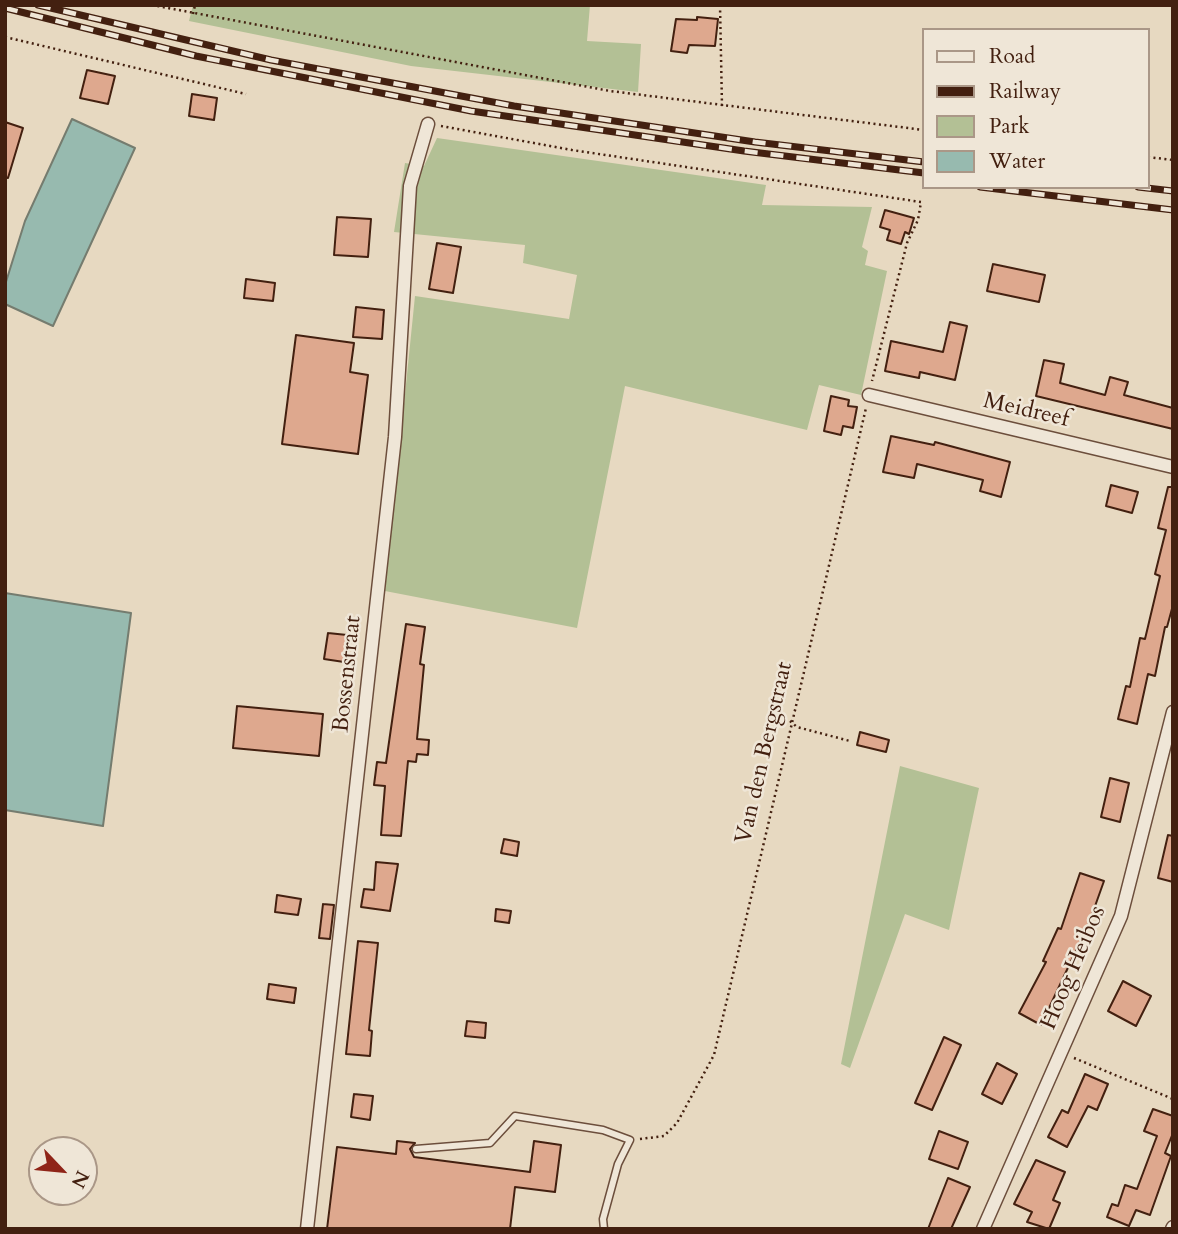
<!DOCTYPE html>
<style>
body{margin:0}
#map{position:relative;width:1178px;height:1234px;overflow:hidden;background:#e7d9c1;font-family:Cardo,serif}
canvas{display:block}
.frame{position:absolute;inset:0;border:7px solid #432010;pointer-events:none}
.legend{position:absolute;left:922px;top:28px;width:228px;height:161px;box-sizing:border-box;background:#efe6d7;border:2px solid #aa9787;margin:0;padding:9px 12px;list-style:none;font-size:21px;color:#432010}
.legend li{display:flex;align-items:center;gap:14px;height:35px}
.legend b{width:35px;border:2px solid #aa9787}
.north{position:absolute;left:28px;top:1136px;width:70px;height:70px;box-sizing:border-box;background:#efe6d7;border:2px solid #aa9787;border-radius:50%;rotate:116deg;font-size:19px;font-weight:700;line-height:28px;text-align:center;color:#432010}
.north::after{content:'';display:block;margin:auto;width:24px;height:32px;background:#8f2418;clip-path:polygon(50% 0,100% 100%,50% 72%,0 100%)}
</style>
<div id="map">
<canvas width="1178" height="1234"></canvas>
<div class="frame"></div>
<ul class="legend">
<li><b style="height:9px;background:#efe6d7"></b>Road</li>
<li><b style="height:9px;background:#432010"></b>Railway</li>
<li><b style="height:19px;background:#b3c095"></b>Park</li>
<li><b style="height:19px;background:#97baaf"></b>Water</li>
</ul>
<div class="north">N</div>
</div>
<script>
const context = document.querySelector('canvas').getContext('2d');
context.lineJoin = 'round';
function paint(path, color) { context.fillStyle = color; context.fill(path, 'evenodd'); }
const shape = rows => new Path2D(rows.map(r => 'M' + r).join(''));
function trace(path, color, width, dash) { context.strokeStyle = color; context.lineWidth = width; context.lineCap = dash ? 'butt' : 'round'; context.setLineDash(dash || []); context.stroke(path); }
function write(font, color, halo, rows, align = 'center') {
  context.font = font + ' Cardo,serif'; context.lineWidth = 5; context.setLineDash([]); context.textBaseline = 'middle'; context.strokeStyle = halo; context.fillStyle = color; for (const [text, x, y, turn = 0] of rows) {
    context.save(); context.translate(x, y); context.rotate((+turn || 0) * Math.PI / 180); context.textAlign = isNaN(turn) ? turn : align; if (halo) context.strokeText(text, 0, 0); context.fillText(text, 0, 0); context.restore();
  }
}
paint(shape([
 [193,5,590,5,587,41,641,44,638,92,411,66,189,21],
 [437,138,766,185,762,205,872,207,862,247,868,251,865,265,887,271,861,395,819,385,807,430,625,386,577,628,385,591,415,296,569,319,577,275,523,263,525,245,394,232,405,163,424,166],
 [900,766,979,788,949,930,905,914,850,1068,841,1064]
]), '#b3c095');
const water = shape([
 [72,119,135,148,53,326,5,304,5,285,25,221,72,119],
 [5,593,131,613,103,826,5,810,5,593]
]);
paint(water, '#97baaf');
trace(water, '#757c6f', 2);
const building = shape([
 [697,17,718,19,715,46,689,45,687,53,671,51,676,19,697,20,697,17],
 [87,70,115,76,108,104,80,98,87,70],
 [192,94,217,98,214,120,189,116,192,94],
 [5,122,23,128,8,178,5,177,5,122],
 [885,210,914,218,909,234,905,232,901,244,887,240,890,230,880,227,885,210],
 [337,217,371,219,368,257,334,255,337,217],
 [437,243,461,247,453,293,429,289,437,243],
 [993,264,1045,275,1039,302,987,291,993,264],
 [246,279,275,283,273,301,244,298,246,279],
 [356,307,384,310,382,339,353,337,356,307],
 [950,322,967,326,955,380,920,372,919,378,885,371,891,341,943,352,950,322],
 [296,335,354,343,350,372,368,375,358,454,282,444,296,335],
 [1044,360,1064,364,1060,383,1105,395,1110,377,1128,382,1124,395,1173,408,1173,429,1036,396,1044,360],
 [831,396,849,400,848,406,857,407,853,428,843,426,841,435,824,431,831,396],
 [891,436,934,445,935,442,1010,462,1001,497,980,491,983,480,917,464,914,478,883,472,891,436],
 [1111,485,1138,492,1132,513,1106,506,1111,485],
 [1168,487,1173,487,1173,605,1167,627,1165,627,1155,676,1148,674,1137,724,1118,719,1126,686,1130,687,1140,638,1145,639,1160,576,1155,574,1166,530,1158,528,1168,487],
 [406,624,425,627,420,664,424,665,417,739,429,740,428,755,417,754,416,762,408,761,401,836,381,835,385,786,374,785,377,762,386,763,406,624],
 [328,633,347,635,344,662,324,659,328,633],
 [237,706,323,714,319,756,233,748,237,706],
 [860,732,889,740,886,752,857,745,860,732],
 [1110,778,1129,783,1120,822,1101,817,1110,778],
 [1168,835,1173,836,1173,882,1158,878,1168,835],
 [504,839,519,842,517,856,501,853,504,839],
 [376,862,398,864,390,911,361,907,364,889,374,890,376,862],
 [1080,873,1104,881,1089,923,1041,1025,1019,1013,1046,962,1043,961,1058,928,1061,929,1080,873],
 [277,895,301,899,298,915,275,912,277,895],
 [323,904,334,905,330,939,319,938,323,904],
 [496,909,511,911,509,923,495,921,496,909],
 [358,941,378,943,369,1030,372,1031,370,1056,346,1054,358,941],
 [1123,981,1151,996,1136,1026,1108,1011,1123,981],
 [269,984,296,988,294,1003,267,999,269,984],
 [467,1021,486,1023,485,1038,465,1036,467,1021],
 [944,1037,961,1045,932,1110,915,1103,944,1037],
 [997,1063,1017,1074,1002,1104,982,1094,997,1063],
 [1085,1074,1108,1084,1097,1110,1088,1106,1067,1147,1048,1137,1062,1110,1068,1113,1085,1074],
 [354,1094,373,1096,370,1120,351,1117,354,1094],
 [1153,1109,1173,1116,1173,1133,1165,1153,1171,1156,1150,1215,1136,1210,1129,1226,1107,1217,1112,1204,1118,1206,1125,1185,1137,1189,1157,1136,1144,1131,1153,1109],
 [939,1131,968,1142,958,1169,929,1159,939,1131],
 [397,1141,415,1143,410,1149,414,1157,530,1172,534,1141,561,1145,555,1192,515,1187,510,1229,327,1229,337,1147,396,1154,397,1141],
 [1036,1160,1065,1172,1053,1200,1060,1203,1049,1229,1027,1222,1032,1212,1014,1204,1036,1160],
 [948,1178,970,1187,951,1229,928,1229,948,1178]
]);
paint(building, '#dea88e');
trace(building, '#432010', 2);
const lane = shape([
 [416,1149,490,1143,515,1116,603,1130,630,1140,618,1164,603,1219,604,1229]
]);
const street = shape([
 [869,395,1173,467],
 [307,1229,395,437,410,186,428,124],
 [983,1229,1121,916,1173,712],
 [1172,1229,1173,1227]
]);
trace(lane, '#6c4e3c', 9);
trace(street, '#6c4e3c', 15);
trace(shape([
 [152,5,610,91,924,130],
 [720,5,722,106],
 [193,14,195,5],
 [5,37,246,94],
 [441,126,572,150,921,202,918,220,907,243,872,381],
 [1148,157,1173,160],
 [790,721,797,727,850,741],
 [1074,1058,1173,1099],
 [640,1139,664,1136,677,1123,714,1055,866,408]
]), '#432010', 2.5, [2, 3.5]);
trace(lane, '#efe6d7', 6);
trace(street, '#efe6d7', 12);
const rail = shape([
 [38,5,271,60,514,106,755,142,924,162],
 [5,8,196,56,471,111,744,151,924,173],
 [980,187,1173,210],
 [1138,187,1173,191]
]);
trace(rail, '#432010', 7);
trace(rail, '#efe6d7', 4.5, [13]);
write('23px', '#432010', '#efe6d7', [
 ["Meidreef",1026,411,13],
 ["Bossenstraat",348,674,-84],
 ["Van den Bergstraat",765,753,-77],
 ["Hoog Heibos",1074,968,-67]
]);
</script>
